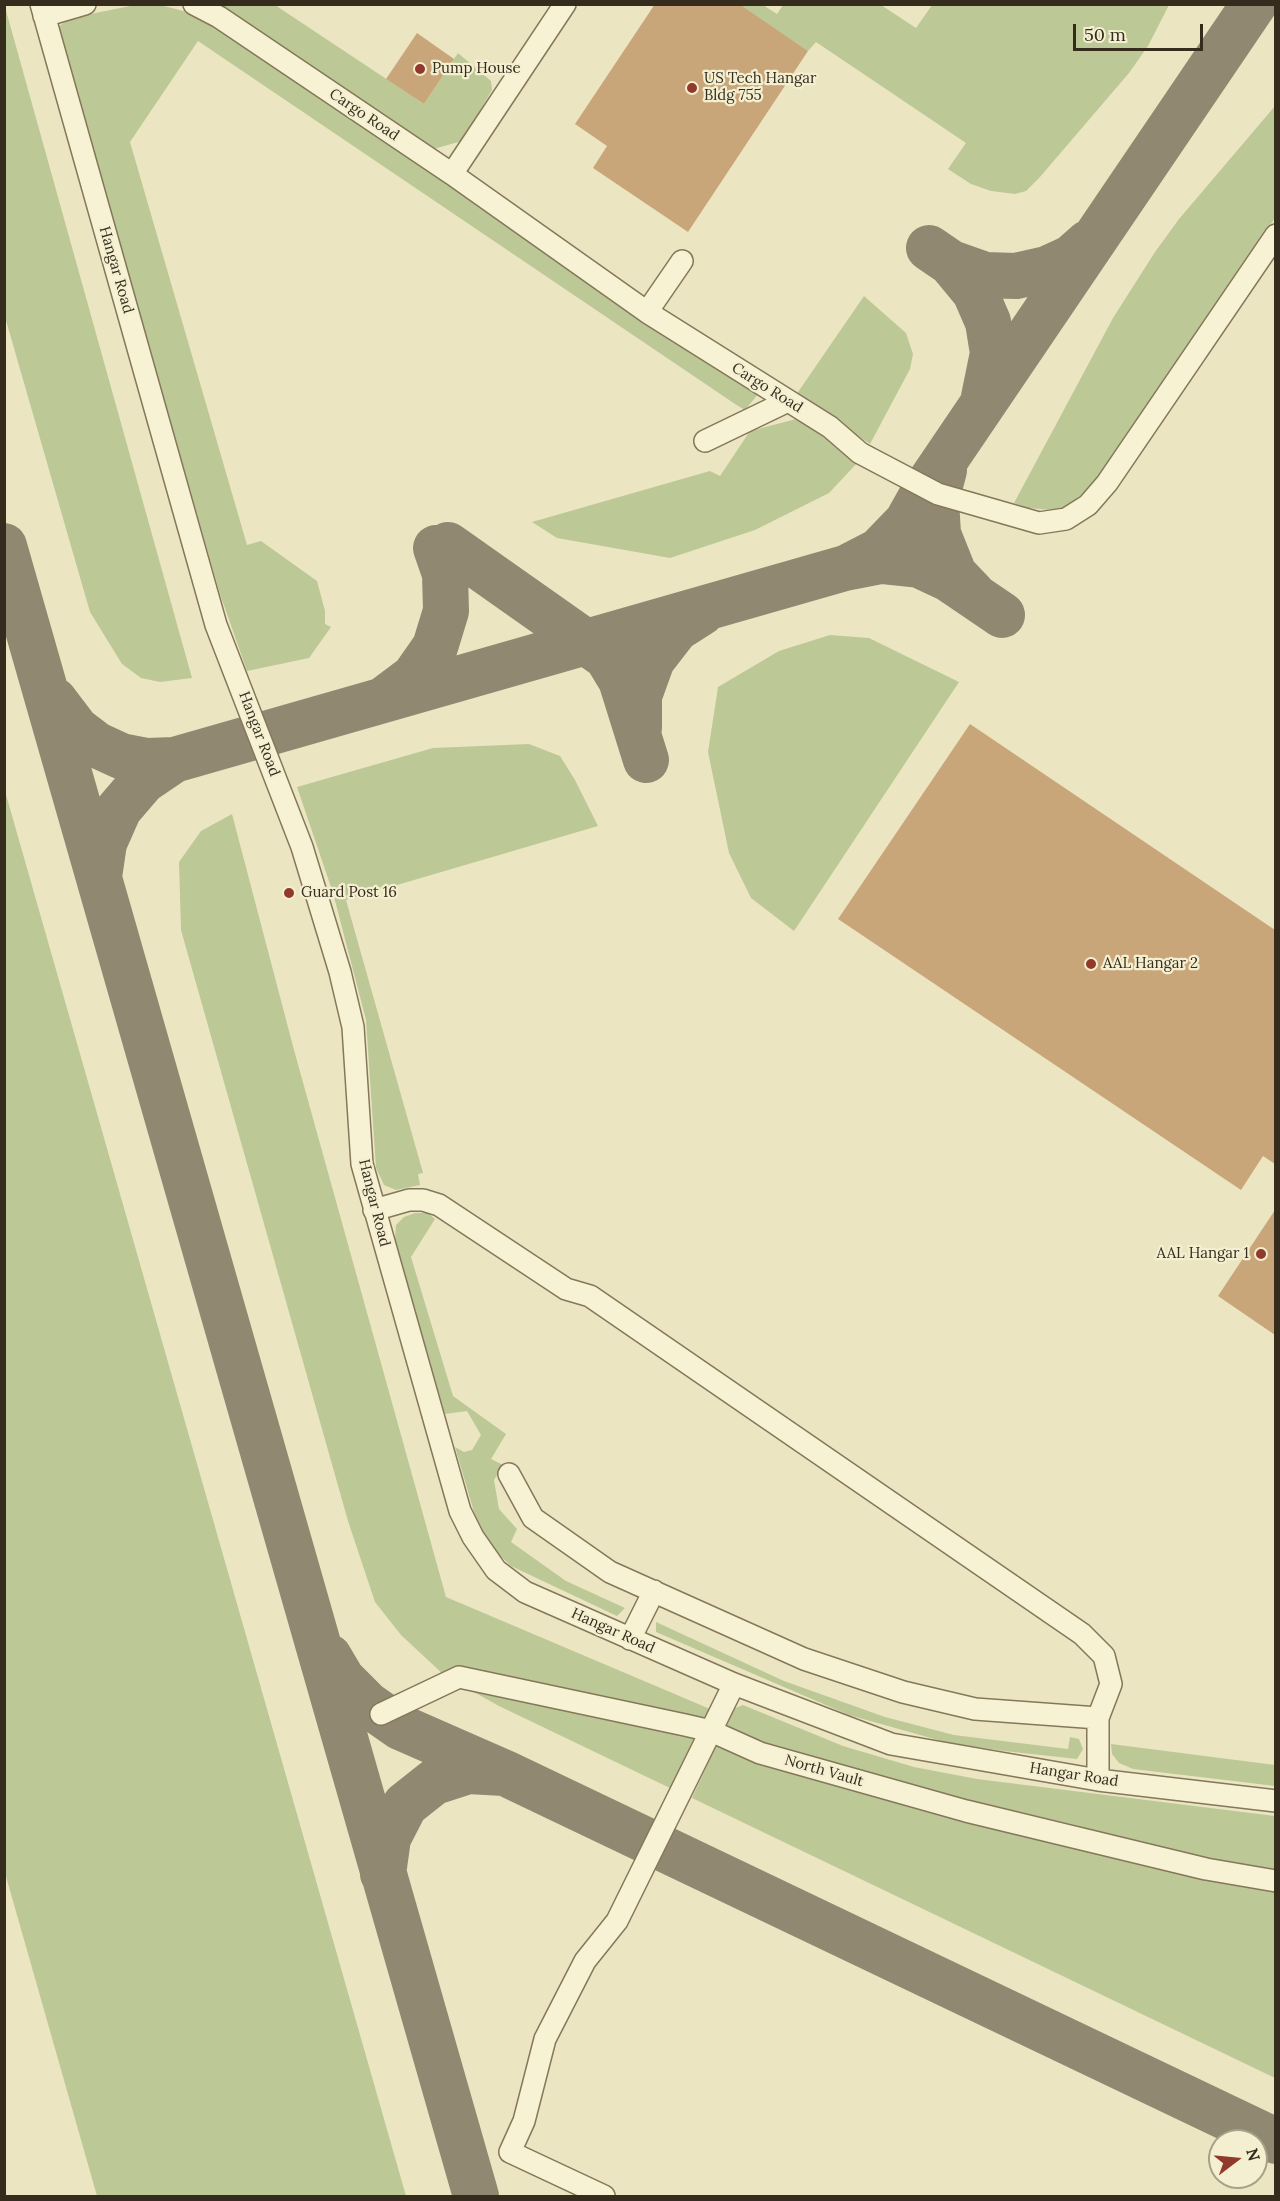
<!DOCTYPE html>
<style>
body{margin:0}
#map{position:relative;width:1280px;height:2201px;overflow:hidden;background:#ece5c2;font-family:Lora,serif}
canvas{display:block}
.frame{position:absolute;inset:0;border:6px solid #352c1d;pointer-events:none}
.north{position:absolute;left:1208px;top:2129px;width:60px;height:60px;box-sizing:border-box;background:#f4efd1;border:2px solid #a8a189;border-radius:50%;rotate:74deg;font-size:16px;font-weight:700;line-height:24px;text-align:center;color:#352c1d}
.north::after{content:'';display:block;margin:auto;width:21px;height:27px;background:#913a2c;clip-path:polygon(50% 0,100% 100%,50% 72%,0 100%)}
.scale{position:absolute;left:1073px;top:24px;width:130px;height:27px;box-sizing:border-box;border:3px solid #352c1d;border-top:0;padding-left:8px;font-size:18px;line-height:21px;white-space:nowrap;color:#352c1d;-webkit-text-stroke:4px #f4efd1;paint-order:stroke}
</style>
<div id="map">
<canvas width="1280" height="2201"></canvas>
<div class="frame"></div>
<div class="north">N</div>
<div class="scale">50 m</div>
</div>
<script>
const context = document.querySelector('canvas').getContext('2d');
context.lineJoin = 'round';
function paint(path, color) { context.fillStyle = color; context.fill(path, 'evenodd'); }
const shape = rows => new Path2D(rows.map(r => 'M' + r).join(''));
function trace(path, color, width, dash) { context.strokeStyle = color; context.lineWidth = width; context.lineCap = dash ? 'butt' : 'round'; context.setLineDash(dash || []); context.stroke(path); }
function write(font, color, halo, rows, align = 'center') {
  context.font = font + ' Lora,serif'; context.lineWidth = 4.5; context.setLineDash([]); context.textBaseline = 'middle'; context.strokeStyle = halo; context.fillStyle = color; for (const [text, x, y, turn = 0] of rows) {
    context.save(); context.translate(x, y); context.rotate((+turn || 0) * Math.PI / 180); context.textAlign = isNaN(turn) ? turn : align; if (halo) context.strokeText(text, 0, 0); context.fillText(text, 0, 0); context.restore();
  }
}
paint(shape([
 [254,4,275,5,424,104,458,53,491,81,492,90,462,141,430,150,218,5],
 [5,5,7,14,192,678,160,682,141,678,122,664,90,612,5,317],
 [135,5,164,6,187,12,207,22,759,393,745,410,738,406,198,41,130,142,247,545,261,541,317,581,325,611,325,624,331,627,309,658,247,671,220,594,59,34,59,26,71,18],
 [739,5,763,5,777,14,783,5,881,5,916,28,932,5,1169,5,1148,46,1129,73,1040,177,1026,191,1015,194,991,191,971,184,948,169,966,143,816,42,808,51],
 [1275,106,1275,218,1157,393,1088,490,1063,508,1052,510,1028,508,1014,503,1113,318,1155,252,1179,219],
 [864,296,906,333,913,354,910,369,870,444,796,395],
 [796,419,860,460,829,493,755,530,670,558,557,538,532,522,710,471,720,476,750,431],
 [830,635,869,638,959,682,794,931,751,898,729,853,708,752,718,687,779,651],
 [529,744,560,756,575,780,598,826,346,900,423,1173,418,1174,420,1185,396,1190,384,1185,376,1168,366,1020,333,893,297,787,433,748],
 [5,791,406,2196,97,2196,5,1873],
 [232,814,294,1050,446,1597,710,1709,672,1789,499,1706,445,1676,401,1635,375,1602,348,1521,181,930,179,862,201,831],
 [415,1213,428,1213,435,1219,411,1257,453,1396,506,1434,491,1459,503,1465,494,1480,499,1509,517,1529,511,1542,566,1581,625,1608,617,1616,511,1566,492,1548,479,1529,455,1447,464,1452,472,1450,481,1435,467,1411,445,1414,395,1240,396,1225,404,1217],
 [656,1622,784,1681,885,1717,954,1735,1068,1749,1070,1737,1079,1739,1083,1749,1077,1759,1004,1751,945,1742,849,1715,656,1632],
 [743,1705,843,1746,914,1767,977,1779,1275,1816,1275,1872,1201,1859,1071,1824,885,1780,742,1737,725,1726,735,1708],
 [1111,1744,1275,1765,1275,1786,1133,1769,1119,1763,1112,1754],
 [716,1746,753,1762,893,1802,1201,1879,1275,1892,1275,2078,692,1798]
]), '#bcc996');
trace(shape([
 [929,248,951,263,985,275,1016,276,1047,269,1071,258,1088,243],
 [951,263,975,292,988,322,993,353,984,397],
 [944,470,936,501,938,534,954,574,973,594],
 [448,545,607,657,621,680,646,760],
 [4,546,476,2196],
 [848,567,879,551,907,522,926,488,1254,4],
 [386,698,414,677,435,647,446,611,445,574,436,548],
 [54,700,76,729,97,745,121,756,147,761,174,760,845,568,881,561,919,565,949,579,1002,615],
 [639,728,639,696,652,660,676,629,701,613],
 [99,877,104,843,119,809,143,781,174,760],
 [329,1657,342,1679,367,1704,400,1727,505,1773,1276,2141],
 [383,1874,388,1838,405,1805,434,1782,468,1771,504,1773]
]), '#908870', 46);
paint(shape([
 [655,4,739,4,808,51,688,232,593,168,607,146,575,124],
 [417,33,454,59,424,104,386,79],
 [970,724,1275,930,1275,1164,1263,1156,1241,1190,838,919],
 [1275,1210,1275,1335,1218,1296]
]), '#c9a679');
const minor = shape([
 [41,4,216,625,302,847,340,972,353,1027,362,1164,460,1511,473,1537,496,1570,525,1592,734,1684,891,1744,1098,1780,1276,1801],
 [194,4,219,17,452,174,647,312,830,427,860,453,938,494,1039,523,1066,519,1088,505,1107,483,1276,235],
 [44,16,85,4],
 [452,174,565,4],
 [647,312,682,261],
 [705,441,788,401],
 [374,1210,409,1200,423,1200,439,1205,566,1289,590,1296,1082,1634,1104,1656,1111,1684,1098,1718,1098,1780],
 [509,1474,533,1518,610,1572,804,1659,903,1692,975,1709,1098,1718],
 [630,1639,654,1591],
 [381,1714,459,1677,685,1725,711,1731,760,1753,966,1811,1206,1869,1276,1881],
 [604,2196,510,2152,524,2121,545,2039,585,1961,617,1921,734,1684]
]);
trace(minor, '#85775a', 24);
trace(minor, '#f7f2d4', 21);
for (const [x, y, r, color] of [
 [420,69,6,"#913a2c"],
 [692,88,6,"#913a2c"],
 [289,893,6,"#913a2c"],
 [1091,964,6,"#913a2c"],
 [1261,1254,6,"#913a2c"]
]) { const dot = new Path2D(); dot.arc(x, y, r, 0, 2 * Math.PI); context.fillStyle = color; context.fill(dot); trace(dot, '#f4efd1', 2); }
write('15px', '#352c1d', '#f4efd1', [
 ["Pump House",432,69],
 ["US Tech Hangar",704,79],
 ["Bldg 755",704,96],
 ["Guard Post 16",301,893],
 ["AAL Hangar 2",1103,964],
 ["AAL Hangar 1",1249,1254,"right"]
], 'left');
write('15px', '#352c1d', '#f4efd1', [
 ["Cargo Road",364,115,34],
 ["Hangar Road",116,270,74],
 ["Cargo Road",767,388,32],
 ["Hangar Road",259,734,69],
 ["Hangar Road",374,1203,76],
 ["Hangar Road",613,1631,24],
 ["North Vault",824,1771,16],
 ["Hangar Road",1074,1775,9]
]);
</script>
